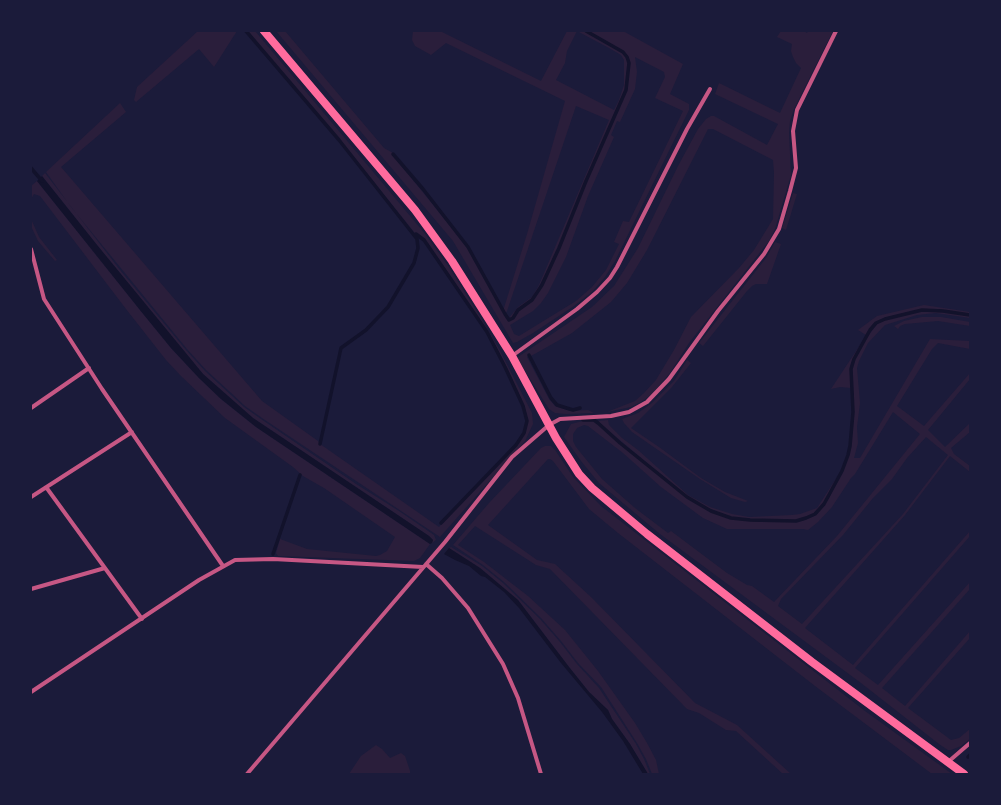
<!DOCTYPE html>
<style>
body{margin:0}
#map{position:relative;width:1001px;height:805px;overflow:hidden;background:#1b1b3a;font-family:Jost,sans-serif}
canvas{display:block}
.frame{position:absolute;inset:0;border:32px solid #1b1b3a;pointer-events:none}
</style>
<div id="map">
<canvas width="1001" height="805"></canvas>
<div class="frame"></div>
</div>
<script>
const context = document.querySelector('canvas').getContext('2d');
context.lineJoin = 'round';
function paint(path, color) { context.fillStyle = color; context.fill(path, 'evenodd'); }
const shape = rows => new Path2D(rows.map(r => 'M' + r).join(''));
function trace(path, color, width, dash) { context.strokeStyle = color; context.lineWidth = width; context.lineCap = dash ? 'butt' : 'round'; context.setLineDash(dash || []); context.stroke(path); }
paint(shape([
 [198,31,237,31,214,67,199,49,136,102,134,100,137,87],
 [247,31,255,31,426,235,449,267,478,313,499,349,532,413,533,424,525,441,440,537,262,418,245,406,229,391,206,370,187,349,71,207,46,172,120,103,126,112,61,167,262,401,318,441,320,444,439,527,521,439,526,428,528,421,524,405,506,366,488,332,425,239,414,232,340,140],
 [276,31,285,31,384,148,393,153,392,154,467,247,503,311,527,234,565,101,446,43,431,55,415,46,412,40,413,31,440,31,541,81,567,31,585,31,622,52,626,57,628,63,625,89,585,181,558,248,535,295,531,299,517,309,512,318,509,319,509,318,518,307,532,297,539,285,609,120,576,106,507,311,505,314,509,321,513,319,518,311,522,308,532,301,543,285,560,248,586,182,627,90,630,63,628,56,623,51,588,31,623,31,683,64,670,94,689,104,689,110,615,261,605,277,592,292,574,306,533,333,517,342,513,343,453,241],
 [577,31,609,48,621,55,624,60,624,85,619,100,614,110,556,80,565,63,567,51],
 [635,57,664,72,665,77,655,98,683,111,629,222,623,221,614,242,619,244,606,270,592,287,576,301,519,336,514,334,510,325,533,311,541,303,548,293,566,257,588,196,614,137,611,135,617,121,620,122,635,89,637,72],
 [781,31,804,31,807,33,808,31,833,31,794,109,790,121,789,133,791,175,775,229,769,241,689,343,670,373,651,395,641,402,631,407,607,412,635,401,644,393,656,380,674,350,691,317,739,268,754,250,773,219,774,173,773,160,713,129,708,129,647,250,627,283,611,302,572,333,531,356,529,354,527,357,549,399,555,406,570,411,588,410,594,413,566,414,555,413,549,409,518,360,518,357,592,307,614,286,638,248,678,166,698,129,706,119,711,116,714,116,767,145,778,124,715,94,719,83,780,113,801,68,796,63,793,57,791,51,792,44,777,37],
 [45,173,120,270,186,350,205,371,244,407,261,419,356,484,399,511,434,535,436,540,432,543,433,540,429,536,253,418,203,374,97,245,42,176],
 [37,181,140,310,171,348,199,378,221,399,256,427,430,544,420,558,414,561,278,556,276,553,280,539,307,549,376,556,380,555,387,551,395,537,324,488,303,476,293,467,225,418,181,376,166,360,126,309,40,196,34,194,31,199,31,186],
 [793,193,797,194,786,230,782,228],
 [31,219,39,237,57,260,55,261,38,241,31,226],
 [775,242,781,244,767,284,756,284,752,286,747,291,703,346,699,343,766,258],
 [924,305,970,312,970,314,943,310,922,309,884,318,876,323,866,335,858,330,877,316],
 [931,310,970,316,970,318,936,313,917,315,885,325,868,343,859,361,857,368,860,403,857,427,858,443,854,458,860,458,930,339,970,341,970,349,938,343,932,349,897,406,924,426,970,373,970,379,928,430,945,447,970,423,970,432,951,448,954,454,970,466,970,472,950,456,905,515,805,628,853,665,970,531,970,536,855,668,878,685,970,582,970,589,882,688,905,706,970,631,970,638,908,708,951,740,959,738,970,729,970,739,961,746,951,750,948,750,939,744,861,683,660,534,599,483,581,461,564,437,571,424,583,421,594,421,687,498,711,512,731,518,750,521,796,522,807,519,816,515,829,498,849,455,852,435,854,412,852,369,855,359,863,343,877,324,885,320,915,312],
 [893,412,920,434,837,536,774,602,752,586,747,585,727,573,671,531,668,533,635,508,602,479,576,447,573,441,573,434,577,428,584,425,588,426,623,453,661,487,684,504,703,518,727,529,803,529,808,530,818,522,832,507,851,478,855,474],
 [926,437,948,455,903,514,802,624,778,606,781,599,843,535,873,498,892,479,907,458],
 [922,317,941,317,970,322,970,326,938,321,905,324,900,326,898,329,894,326,904,321],
 [862,342,853,359,850,368,851,388,840,387,831,389],
 [687,360,691,363,672,387,631,428,659,447,701,478,725,492,748,501,745,502,731,498,700,479,632,432,624,423,622,419,638,413,652,403,674,381],
 [608,420,609,425,622,438,638,450,688,495,710,507,732,514,749,517,792,515,800,514,817,508,841,471,823,504,815,514,811,516,796,520,750,520,731,517,700,505,688,497,597,421],
 [545,446,551,446,555,450,573,477,601,506,865,711,952,774,932,774,815,686,618,533,589,509,553,461,550,459,548,459,488,525,537,560,555,564,591,597,695,703,737,725,791,774,783,774,736,731,726,730,699,713,687,709,550,569,536,565,475,526,458,545,484,562,528,596,565,630,598,671,635,723,647,743,656,760,659,774,652,774,646,759,637,743,601,687,578,663,561,641,541,618,504,582,483,565,453,545,489,503,541,448],
 [451,547,482,566,503,583,540,619,560,642,577,664,599,688,636,744,644,759,650,774,648,774,630,744,612,719,608,710,589,692,569,667,518,600,480,568,449,548],
 [376,745,382,749,390,758,401,753,405,756,410,771,410,774,349,774,361,756]
]), '#2a1e3b');
paint(shape([
 [42,176,97,245,203,374,253,418,429,536,433,540,432,543,430,544,256,427,221,399,199,378,171,348,140,310,37,181],
 [449,548,480,568,518,600,569,667,589,692,608,710,612,719,630,744,648,774,643,774,623,741,602,712,561,663,519,608,504,592,485,577,481,576,469,566,455,560,444,554]
]), '#12122b');
trace(shape([
 [246,31,339,140,417,239,418,248,414,263,388,307,366,330,341,348,320,444],
 [393,154,423,189,468,247,505,314,509,320,513,318,518,310,532,300,542,285,559,248,586,181,626,90,629,63,627,57,623,52,586,31],
 [31,168,42,181],
 [416,234,424,240,487,332,505,367,523,406,527,421,524,433,516,445,441,523],
 [529,355,551,398,557,405,573,410,580,408],
 [583,420,594,420,598,423,620,443,687,497,711,511,731,518,750,520,796,521,806,518,815,514,824,504,842,471,848,455,850,446,853,412,851,369,854,359,870,330,876,323,885,319,922,310,943,311,970,315],
 [273,554,300,475],
 [968,757,970,755]
]), '#12122b', 3.5);
trace(shape([
 [31,249,44,299,102,389,223,566],
 [512,356,577,309,597,292,610,278,617,267,687,129,710,89],
 [31,408,89,368],
 [46,487,142,619],
 [31,497,132,432],
 [426,564,442,578,468,608,503,664,518,698,541,774],
 [31,589,105,568],
 [31,692,199,580,235,560,273,559,423,567],
 [948,762,970,743],
 [247,774,445,542,512,457,549,425,560,419,611,416,629,412,647,402,669,379,718,311,764,254,779,229,790,191,796,168,793,131,797,110,836,31]
]), '#c65784', 4);
trace(shape([
 [264,31,415,210,452,261,512,356,556,438,579,474,592,488,647,534,812,662,964,774]
]), '#ff6b9d', 8);
</script>
